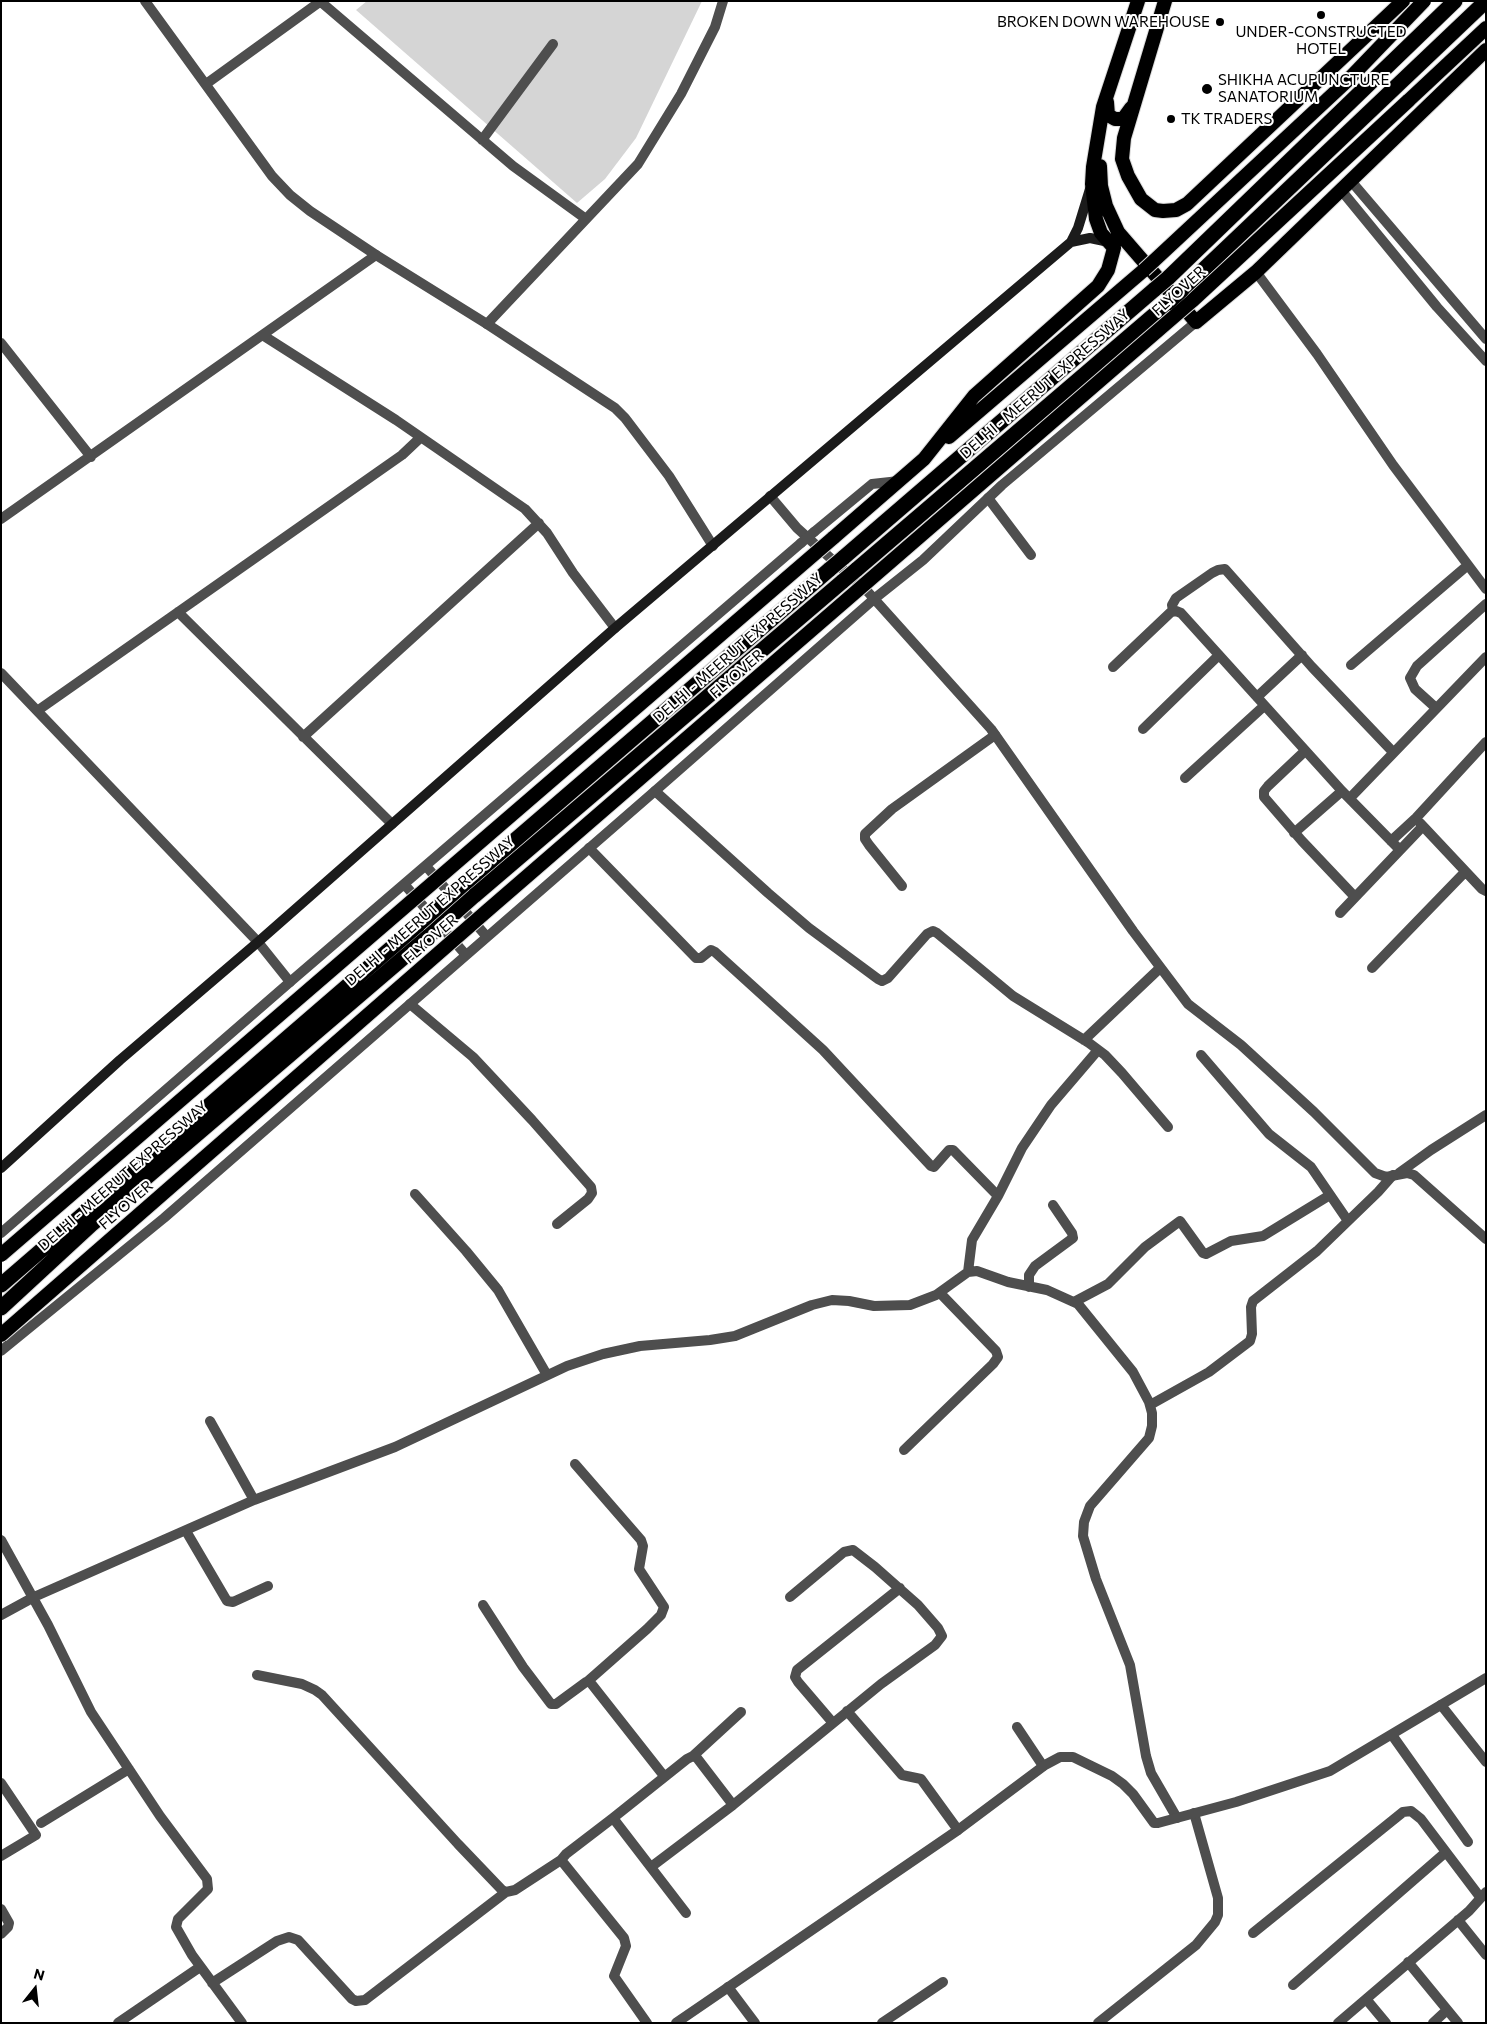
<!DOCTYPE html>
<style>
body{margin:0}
#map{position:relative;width:1487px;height:2024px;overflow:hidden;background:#fff;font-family:Commissioner,sans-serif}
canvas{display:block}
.frame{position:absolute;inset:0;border:2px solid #000;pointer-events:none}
.north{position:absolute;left:10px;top:1964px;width:50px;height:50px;-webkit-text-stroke:4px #fff;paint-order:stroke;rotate:16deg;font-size:14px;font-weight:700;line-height:20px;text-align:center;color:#000}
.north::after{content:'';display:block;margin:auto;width:18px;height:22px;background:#000;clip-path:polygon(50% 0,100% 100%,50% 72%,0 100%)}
</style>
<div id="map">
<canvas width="1487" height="2024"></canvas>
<div class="frame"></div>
<div class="north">N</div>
</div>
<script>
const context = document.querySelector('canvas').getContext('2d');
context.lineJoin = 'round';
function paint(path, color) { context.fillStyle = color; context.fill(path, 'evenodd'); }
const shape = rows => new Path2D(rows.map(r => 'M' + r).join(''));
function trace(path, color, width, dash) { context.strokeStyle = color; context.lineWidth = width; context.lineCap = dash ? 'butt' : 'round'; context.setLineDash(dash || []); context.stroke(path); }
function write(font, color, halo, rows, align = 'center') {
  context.font = font + ' Commissioner,sans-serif'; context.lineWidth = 4; context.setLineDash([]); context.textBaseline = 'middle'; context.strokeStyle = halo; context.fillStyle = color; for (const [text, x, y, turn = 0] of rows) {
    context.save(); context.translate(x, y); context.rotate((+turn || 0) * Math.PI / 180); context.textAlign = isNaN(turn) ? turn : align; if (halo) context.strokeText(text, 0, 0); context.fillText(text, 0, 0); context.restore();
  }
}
paint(shape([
 [367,1,702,1,636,138,605,179,577,203,356,10]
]), '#d5d5d5');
const trunk = shape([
 [1165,1,1124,138,1122,159,1128,176,1141,199,1155,210,1163,211,1176,210,1187,204,1403,1],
 [1408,101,1486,28],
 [1107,102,1108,115,1115,119,1123,119,1131,108],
 [1100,166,1101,186,1106,206,1118,232,1196,322,1256,272,1486,50],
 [949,437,1144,270],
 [833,538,924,459,974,396,1098,286,1108,270,1114,248,1101,233,1096,219,1092,184,1093,167,1103,107,1138,1]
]);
const motorway = shape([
 [1168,278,1455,1],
 [1182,290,1486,1],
 [843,558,1155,289],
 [856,570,1168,303],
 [464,884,830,569],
 [474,896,843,581],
 [1,1285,419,924],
 [1,1308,92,1224,430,935]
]);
trace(trunk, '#dbdbdb', 16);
trace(motorway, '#dbdbdb', 17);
trace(shape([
 [321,2,513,166,586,219],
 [206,84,321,1],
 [482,140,553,44],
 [1351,181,1486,339],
 [1341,190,1437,307,1486,361],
 [1256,272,1317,354,1393,465,1486,589],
 [487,324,638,164,681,94,715,27,723,1],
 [264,336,396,420,525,509,547,533,573,573,615,628],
 [1,343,91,457],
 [988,498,1031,555],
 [1,519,376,255],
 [1173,611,1172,605,1176,598,1212,573,1218,570,1225,569,1312,667,1393,752],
 [178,612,392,824],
 [1351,665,1468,565],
 [1113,667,1171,612,1176,611,1181,613,1342,791,1400,850],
 [1,673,258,942,290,982],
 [1257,697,1302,655],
 [1436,708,1415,689,1410,678,1417,666,1486,604],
 [37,711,402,455,420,438],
 [1143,729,1219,655],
 [303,737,539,523],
 [1305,751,1268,786,1264,791,1264,797,1302,841,1355,897],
 [1185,778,1264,706],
 [655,791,768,893,809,928,878,979,882,981,888,978,927,934,933,931,937,933,1013,996,1089,1043,1105,1055,1122,1073,1168,1127],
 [1350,798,1486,657],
 [1420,823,1482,889,1486,891],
 [1294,833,1342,791],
 [1391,841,1416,818,1486,742],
 [589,848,696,958,701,958,711,950,715,952,823,1050,931,1166,934,1167,949,1150,953,1150,998,1196],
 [902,886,869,845,865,839,865,834,892,809,995,735],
 [1340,913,1423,826],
 [1372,968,1465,872],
 [410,1004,473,1057,532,1120,591,1187,592,1193,588,1199,557,1224],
 [1084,1040,1160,968],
 [1201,1055,1269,1134,1311,1167,1348,1221],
 [1399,1173,1431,1150,1486,1115],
 [415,1194,466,1251,498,1290,547,1375],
 [968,1272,972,1240,998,1196,1022,1148,1051,1105,1098,1050],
 [1029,1287,1029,1275,1035,1266,1073,1238,1072,1233,1053,1205],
 [1074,1302,1108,1284,1145,1247,1180,1221,1203,1253,1206,1254,1231,1241,1263,1236,1330,1195],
 [1150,1405,1209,1372,1250,1341,1252,1334,1251,1307,1253,1301,1317,1251,1378,1192,1393,1175],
 [210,1421,254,1500],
 [904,1450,993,1364,998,1357,996,1351,940,1293],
 [575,1464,641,1540,643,1546,639,1569,664,1607,661,1615,647,1629,588,1681],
 [186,1531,227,1601,233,1602,268,1586],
 [1,1540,48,1625,91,1712,160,1816,207,1879,208,1889,178,1919,176,1927,192,1955,242,2023],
 [483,1605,523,1667,551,1704,556,1704,586,1682,590,1682,664,1776],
 [1,1615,34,1597,254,1500,395,1447,567,1366,603,1354,640,1346,710,1340,735,1336,812,1305,832,1300,849,1301,874,1306,910,1305,936,1295,968,1272,977,1271,1008,1282,1047,1290,1078,1304,1133,1372,1149,1402,1152,1413,1152,1426,1149,1438,1090,1506,1084,1522,1083,1536,1096,1579,1130,1665,1146,1756,1151,1773,1177,1818],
 [257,1675,302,1684,315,1690,322,1695,458,1844,502,1890,506,1892,515,1890,561,1860,566,1854,613,1818,687,1759,693,1756,741,1712],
 [1441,1705,1486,1762],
 [847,1711,902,1775,921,1779,958,1830],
 [833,1723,798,1682,795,1677,797,1670,900,1588],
 [1017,1727,1043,1766],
 [1392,1735,1468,1842],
 [693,1756,697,1758,733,1805],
 [1,1783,36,1835,1,1856],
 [613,1818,686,1913],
 [41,1823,129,1769],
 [561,1860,624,1938,626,1946,614,1976,647,2023],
 [651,1867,733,1805,881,1684,935,1645,942,1636,938,1628,918,1605,875,1567,853,1550,844,1552,790,1597],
 [1,1909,9,1923,8,1927,1,1934],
 [1458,1920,1486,1955],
 [1253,1933,1403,1812,1411,1811,1421,1819,1480,1897],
 [1408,1962,1458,2023],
 [212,1983,277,1941,289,1937,298,1940,352,1999,356,2001,365,2000,506,1892],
 [1293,1985,1446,1852],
 [728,1987,755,2023],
 [1366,1999,1386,2023],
 [118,2023,200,1967],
 [882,2023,943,1982],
 [1098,2023,1196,1945,1215,1922,1218,1915,1218,1898,1194,1813],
 [1338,2023,1469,1911,1486,1892],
 [1433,2023,1447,2010]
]), '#4e4e4e', 10);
trace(shape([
 [145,1,272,176,290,195,310,211,376,255,487,324,615,408,625,418,669,476,713,546],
 [770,496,797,528,868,592,991,729,1133,931,1188,1004,1241,1045,1314,1112,1375,1173,1386,1177,1407,1173,1414,1175,1486,1239],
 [814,532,872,484,899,481],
 [426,866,487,937],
 [404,884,466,955],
 [1,1233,290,982,801,543],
 [1,1351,164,1218,655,791,874,599,923,560,1002,485,1196,322],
 [676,2023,958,1830,1045,1765,1060,1757,1073,1757,1112,1776,1123,1784,1133,1794,1154,1823,1158,1823,1236,1802,1330,1771,1486,1678]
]), '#4e4e4e', 10);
trace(shape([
 [1071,242,1090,238,1109,242],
 [1,1168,120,1060,258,942,615,628,1071,242,1078,228,1090,189]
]), '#1b1b1b', 10);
trace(trunk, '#000', 14);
trace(motorway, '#000', 15);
const trunkBridge = shape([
 [1144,270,1347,81,1424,1],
 [1,1255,833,538],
 [1,1335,488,910,1192,301,1408,101]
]);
const motorwayBridge = shape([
 [1155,289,1168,278],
 [1168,303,1182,290],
 [830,569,843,558],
 [843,581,856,570],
 [419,924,464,884],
 [430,935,474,896]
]);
trace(trunkBridge, '#dbdbdb', 16, []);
trace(motorwayBridge, '#dbdbdb', 17, []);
trace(shape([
 [801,543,814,532]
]), '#4e4e4e', 10);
trace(trunkBridge, '#000', 14);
trace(motorwayBridge, '#000', 15);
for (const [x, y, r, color] of [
 [1321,15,5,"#000"],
 [1220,22,5,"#000"],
 [1207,89,6,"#000"],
 [1171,119,5,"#000"]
]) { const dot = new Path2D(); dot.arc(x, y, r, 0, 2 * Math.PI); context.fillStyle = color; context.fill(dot); trace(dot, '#fff', 2); }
write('15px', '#000', '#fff', [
 ["BROKEN DOWN WAREHOUSE",1210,22,"right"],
 ["UNDER-CONSTRUCTED",1321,32,"center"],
 ["HOTEL",1321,49,"center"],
 ["SHIKHA ACUPUNCTURE",1218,80],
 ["SANATORIUM",1218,97],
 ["TK TRADERS",1181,119]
], 'left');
write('15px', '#000', '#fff', [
 ["FLYOVER",1179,291,-42],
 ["DELHI - MEERUT EXPRESSWAY",1045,384,-41],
 ["DELHI - MEERUT EXPRESSWAY",738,648,-41],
 ["FLYOVER",737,674,-41],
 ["DELHI - MEERUT EXPRESSWAY",430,911,-41],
 ["FLYOVER",431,939,-41],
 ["DELHI - MEERUT EXPRESSWAY",123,1176,-41],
 ["FLYOVER",126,1205,-41]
]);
</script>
